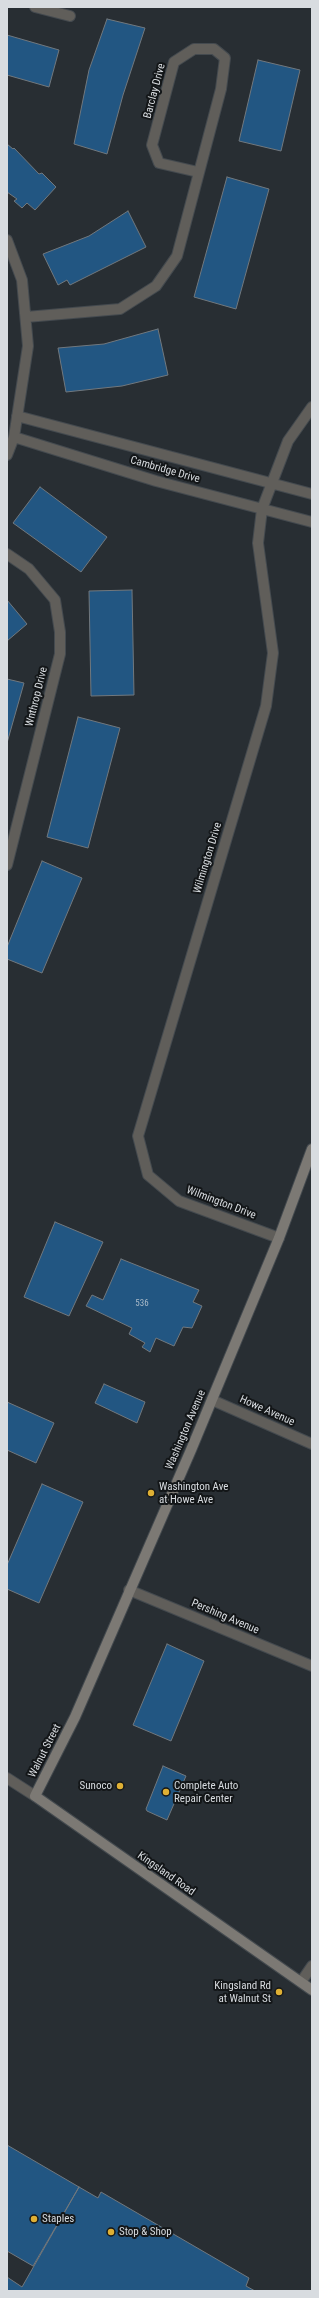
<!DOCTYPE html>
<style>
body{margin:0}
#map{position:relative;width:319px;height:2298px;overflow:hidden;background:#282e33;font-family:"Roboto Condensed",sans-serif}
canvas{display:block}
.frame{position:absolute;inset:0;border:8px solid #d8dce0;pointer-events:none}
</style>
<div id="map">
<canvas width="319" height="2298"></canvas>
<div class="frame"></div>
</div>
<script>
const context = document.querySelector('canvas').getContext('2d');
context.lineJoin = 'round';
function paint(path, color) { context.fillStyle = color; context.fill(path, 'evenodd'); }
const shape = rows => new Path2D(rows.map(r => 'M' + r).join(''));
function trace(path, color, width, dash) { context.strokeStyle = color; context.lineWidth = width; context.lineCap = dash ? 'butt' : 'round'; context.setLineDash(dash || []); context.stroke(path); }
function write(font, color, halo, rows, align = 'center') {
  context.font = font + ' "Roboto Condensed",sans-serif'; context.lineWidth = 4; context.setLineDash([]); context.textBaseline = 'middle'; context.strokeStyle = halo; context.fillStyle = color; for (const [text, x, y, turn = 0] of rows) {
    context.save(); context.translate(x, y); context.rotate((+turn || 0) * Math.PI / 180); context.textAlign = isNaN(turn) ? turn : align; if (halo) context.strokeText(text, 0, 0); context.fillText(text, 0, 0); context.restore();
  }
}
const building = shape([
 [107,19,145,28,123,95,107,154,74,144,89,70,107,19],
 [7,35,59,50,49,87,7,75,7,35],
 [258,60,300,70,281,151,239,141,258,60],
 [7,144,13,149,14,148,39,174,42,173,56,187,35,210,27,203,22,208,14,201,17,199,7,192,7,144],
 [227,177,269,189,236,309,194,297,227,177],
 [128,211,146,247,70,285,67,280,58,285,43,254,89,236,128,211],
 [158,329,168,375,122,386,66,392,58,348,104,344,158,329],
 [40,487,107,537,81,572,13,523,40,487],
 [132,590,134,695,91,696,89,591,132,590],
 [7,600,27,624,7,641,7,600],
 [7,679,24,683,7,743,7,679],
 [78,717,120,728,88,848,47,837,78,717],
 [42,861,82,878,42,973,7,959,7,947,42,861],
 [55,1222,103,1242,69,1316,24,1297,55,1222],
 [121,1259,199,1290,193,1302,202,1306,192,1328,183,1327,174,1346,156,1338,150,1352,142,1347,145,1343,129,1334,132,1328,86,1306,92,1295,103,1300,121,1259],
 [104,1384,145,1402,137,1423,95,1403,104,1384],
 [7,1402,54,1423,36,1463,7,1450,7,1402],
 [42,1484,83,1502,39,1603,7,1589,7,1565,42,1484],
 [167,1644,204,1661,171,1741,133,1725,167,1644],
 [163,1766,186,1776,167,1820,147,1811,146,1809,163,1766],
 [7,2145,79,2187,33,2266,7,2251,7,2145],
 [79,2187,98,2198,101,2192,249,2278,246,2286,255,2291,7,2291,7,2277,22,2287,79,2187]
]);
paint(building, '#225682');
trace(building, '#71787e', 1);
const minor = shape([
 [35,7,70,16],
 [7,240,22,280,28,346,14,437,7,455],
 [26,317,120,309,156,286,177,256,221,89,225,58,214,49,194,49,174,62,152,145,159,163,198,172],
 [17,416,312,494],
 [14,437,156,481,312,522],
 [7,554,29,569,55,600,60,632,60,654,7,865],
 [279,1238,179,1201,148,1175,138,1136,266,706,273,653,258,543,262,509,288,441,312,407],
 [212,1400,312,1444],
 [129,1590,312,1666],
 [301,1982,312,1966]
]);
const tertiary = shape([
 [7,1778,35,1796]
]);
const secondary = shape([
 [312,1149,279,1238,191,1450,75,1717,35,1796,312,1990]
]);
trace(minor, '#444a4f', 12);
trace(tertiary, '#444a4f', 12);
trace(secondary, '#444a4f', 12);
trace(minor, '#605e5a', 10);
trace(tertiary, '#605e5a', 10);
trace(secondary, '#7c7974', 10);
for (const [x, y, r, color] of [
 [151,1493,4,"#dfb034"],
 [120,1786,4,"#dfb034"],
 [166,1792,4,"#dfb034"],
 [279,1992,4,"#dfb034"],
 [34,2219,4,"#dfb034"],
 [111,2232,4,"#dfb034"]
]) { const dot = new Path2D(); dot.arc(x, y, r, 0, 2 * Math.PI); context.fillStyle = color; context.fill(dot); trace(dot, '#131618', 1.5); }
write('9px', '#aabac8', null, [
 ["536",142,1304]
]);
write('11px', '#d8dce0', '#131618', [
 ["Barclay Drive",155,91,-75],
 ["Cambridge Drive",165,470,16],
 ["Wnthrop Drive",37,697,-76],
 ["Wilmington Drive",208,858,-73],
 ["Wilmington Drive",221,1203,21],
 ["Howe Avenue",267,1411,24],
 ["Washington Avenue",186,1430,-67],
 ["Pershing Avenue",225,1617,23],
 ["Walnut Street",45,1751,-63],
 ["Kingsland Road",166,1874,35]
]);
write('11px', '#d8dce0', '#131618', [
 ["Washington Ave",159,1487],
 ["at Howe Ave",159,1500],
 ["Sunoco",112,1786,"right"],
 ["Complete Auto",174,1786],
 ["Repair Center",174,1799],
 ["Kingsland Rd",271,1986,"right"],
 ["at Walnut St",271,1999,"right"],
 ["Staples",42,2219],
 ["Stop & Shop",119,2232]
], 'left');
</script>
